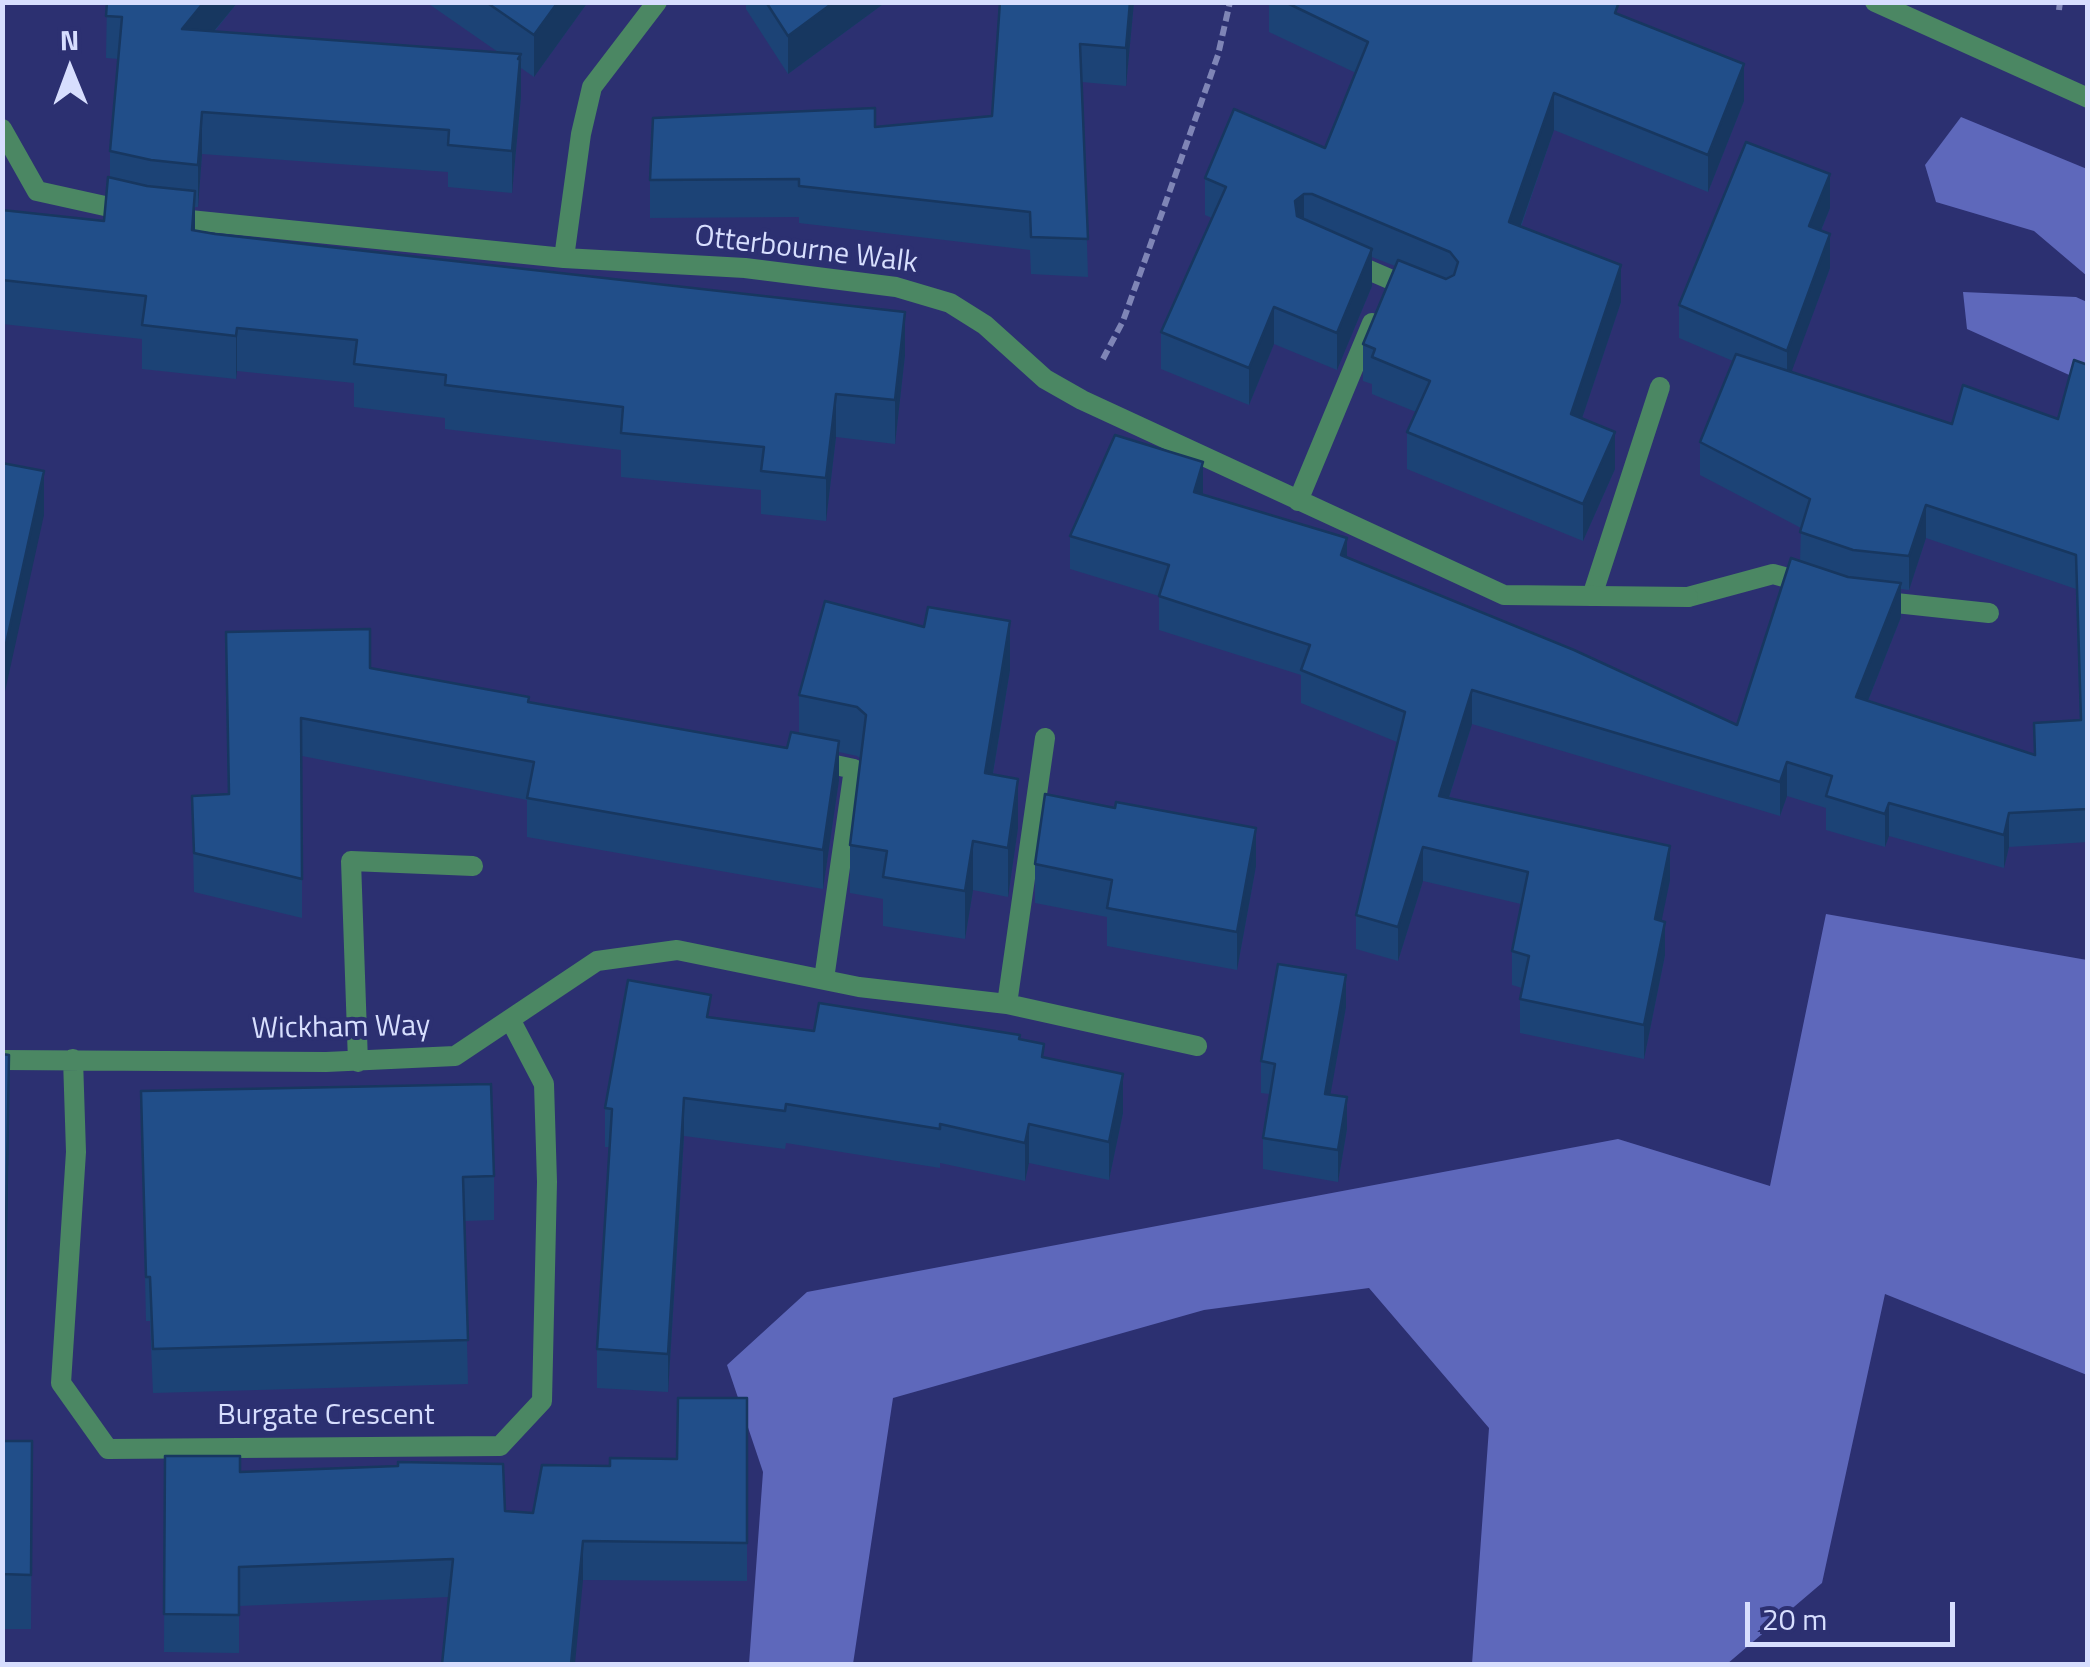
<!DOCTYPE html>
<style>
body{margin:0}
#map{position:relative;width:2090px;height:1667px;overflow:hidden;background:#2c3071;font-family:"Titillium Web",sans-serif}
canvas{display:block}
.frame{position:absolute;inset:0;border:5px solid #d7defe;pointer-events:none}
.north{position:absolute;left:20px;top:20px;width:100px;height:100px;-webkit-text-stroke:8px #2c3071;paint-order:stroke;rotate:359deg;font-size:28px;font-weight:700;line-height:40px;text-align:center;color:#d7defe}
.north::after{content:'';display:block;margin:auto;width:35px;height:45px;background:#d7defe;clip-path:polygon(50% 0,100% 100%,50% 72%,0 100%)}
.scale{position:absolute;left:1745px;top:1602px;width:210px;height:45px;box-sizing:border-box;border:5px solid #d7defe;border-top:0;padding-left:12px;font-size:30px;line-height:35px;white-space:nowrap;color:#d7defe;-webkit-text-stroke:8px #2c3071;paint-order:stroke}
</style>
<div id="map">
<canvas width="2090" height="1667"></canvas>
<div class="frame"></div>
<div class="north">N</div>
<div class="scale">20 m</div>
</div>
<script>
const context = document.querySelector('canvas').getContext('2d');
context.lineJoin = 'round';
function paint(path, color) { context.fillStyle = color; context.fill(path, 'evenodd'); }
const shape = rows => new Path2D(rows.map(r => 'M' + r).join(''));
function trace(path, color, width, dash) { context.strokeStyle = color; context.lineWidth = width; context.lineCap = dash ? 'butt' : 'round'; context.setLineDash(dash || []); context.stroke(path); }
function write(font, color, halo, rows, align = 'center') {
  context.font = font + ' "Titillium Web",sans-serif'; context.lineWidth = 8; context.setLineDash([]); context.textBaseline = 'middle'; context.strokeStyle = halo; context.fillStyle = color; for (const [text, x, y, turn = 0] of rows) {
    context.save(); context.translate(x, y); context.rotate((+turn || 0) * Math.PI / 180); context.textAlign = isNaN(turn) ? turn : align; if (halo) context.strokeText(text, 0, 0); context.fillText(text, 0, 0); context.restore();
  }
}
paint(shape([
 [1961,117,2087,169,2087,276,2034,231,1936,202,1925,165],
 [1963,292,2076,297,2087,302,2087,383,1967,329],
 [1826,914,2087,960,2087,1375,1885,1294,1822,1583,1727,1664,1472,1664,1489,1428,1369,1288,1204,1310,893,1398,853,1664,749,1664,763,1472,727,1365,807,1292,1618,1139,1770,1186]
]), '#5e68bb');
trace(shape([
 [2059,10,2060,2],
 [1103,359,1123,321,1163,210,1218,55,1230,2]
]), '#7f85b6', 6, [10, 5]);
trace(shape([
 [1592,596,1660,387],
 [1688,597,1773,574,1810,584],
 [1877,601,1989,613]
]), '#4b8763', 20);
trace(shape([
 [1875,2,2088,98],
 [2,129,37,191,132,212],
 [170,218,564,258,745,268,896,287,950,303,985,325,1045,379,1082,400,1504,595,1688,597],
 [564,258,581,134,592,87,657,2],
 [1350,262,1415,290],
 [1298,501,1372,323],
 [812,760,854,769,824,979],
 [1007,1004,1045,738],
 [73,1059,76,1152,61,1383,108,1449,500,1446,542,1401,547,1182,544,1084,511,1021],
 [2,1060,326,1062,455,1056,597,961,677,950,859,987,1007,1004,1197,1046],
 [358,1062,351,861,473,866]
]), '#4b8763', 20);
paint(shape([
 [107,2,238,2,215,31,498,52,426,2,588,2,534,77,521,68,521,96,512,193,448,187,448,172,202,154,198,207,195,207,195,230,905,355,895,444,836,437,826,521,761,514,761,490,621,477,621,450,445,429,445,418,354,407,354,383,237,371,236,379,142,369,142,339,2,324,2,210,104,221,110,178,110,151,119,59,106,58],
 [746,2,886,2,788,74,746,9],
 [1000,2,1134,2,1126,86,1082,82,1088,277,1031,274,1030,250,799,223,799,217,650,218,650,180,875,127,992,116],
 [1269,2,1612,2,1618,15,1744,101,1708,192,1554,130,1521,227,1621,302,1582,418,1615,469,1583,541,1407,469,1407,432,1416,412,1372,394,1372,384,1363,381,1363,344,1395,266,1372,257,1372,286,1337,370,1274,344,1249,405,1161,369,1161,332,1212,218,1205,215,1205,178,1325,148,1356,73,1269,32],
 [1830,208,1821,231,1830,268,1791,372,1952,424,2058,419,2088,365,2088,842,2009,847,2004,868,1889,836,1885,847,1826,830,1826,808,1787,796,1780,816,1472,724,1449,798,1670,880,1661,921,1665,955,1644,1059,1520,1033,1520,999,1522,988,1512,985,1512,951,1521,904,1423,881,1398,961,1356,949,1356,915,1397,742,1301,703,1301,675,1159,630,1159,596,1070,569,1070,536,1203,495,1737,725,1800,561,1801,528,1700,475,1700,442,1733,361,1679,338,1679,305],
 [1926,538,2076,589,2080,720,2034,755,1868,701,1901,617,1901,589,1909,590],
 [370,668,529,703,787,748,799,733,799,695,1010,670,993,774,1018,828,1008,897,973,890,965,939,883,926,883,899,850,893,850,845,861,759,857,756,839,752,839,780,823,889,527,837,527,800,302,756,302,918,194,892,192,796,228,794,226,670],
 [1035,864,1256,866,1237,970,1107,946,1107,917,1035,903],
 [1346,1007,1330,1095,1347,1129,1338,1182,1263,1169,1263,1138,1270,1094,1261,1093,1261,1061],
 [711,1017,814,1031,1020,1039,1123,1113,1109,1180,1029,1163,1025,1181,940,1163,940,1168,786,1143,785,1149,684,1136,668,1392,597,1388,597,1349,609,1147,605,1147,605,1108],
 [2,1054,9,1109,4,1397,2,1397],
 [141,1091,494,1176,494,1220,464,1221,468,1384,153,1393,150,1321,146,1321],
 [747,1398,747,1581,583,1580,449,1597,239,1606,239,1653,164,1652,165,1456,240,1472,505,1511,533,1513,610,1466,677,1459],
 [2,1441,32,1441,31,1629,2,1629]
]), '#1c4376');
paint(shape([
 [204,2,238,2,182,70,182,29],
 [558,2,588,2,534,77,534,35],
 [834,2,886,2,788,74,788,36],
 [1130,2,1134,2,1126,86,1126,48],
 [521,54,521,96,512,193,512,151,518,59],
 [1744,64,1744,101,1708,192,1708,155],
 [1554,93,1554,130,1509,259,1509,222],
 [202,112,202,154,198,207,198,165],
 [1830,174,1830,208,1809,260,1809,226],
 [195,191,195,234,192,230],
 [1304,194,1304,231,1295,238,1295,201],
 [1830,234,1830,268,1787,384,1787,351],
 [1372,249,1372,286,1337,370,1337,333],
 [1621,265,1621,302,1571,451,1571,414],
 [1274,307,1274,344,1249,405,1249,368],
 [905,312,905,355,895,444,895,400],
 [237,328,237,371,236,379,236,336],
 [836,394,836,437,826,521,826,478],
 [1615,432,1615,469,1583,541,1583,504],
 [1203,462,1203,496,1194,492],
 [44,471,44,515,2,705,2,662],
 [1926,505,1926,538,1909,590,1909,556],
 [1347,538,1347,572,1341,555],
 [1901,583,1901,617,1856,731,1856,697],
 [1010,621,1010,670,985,821,985,773],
 [1472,690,1472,724,1439,829,1439,796],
 [839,741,839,780,823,889,823,850],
 [1787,762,1787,796,1780,816,1780,782],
 [1018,779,1018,828,1008,897,1008,848],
 [1889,803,1889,836,1885,847,1885,814],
 [2009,813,2009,847,2004,868,2004,835],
 [1256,828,1256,866,1237,970,1237,932],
 [973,841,973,890,965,939,965,891],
 [1670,846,1670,880,1655,953,1655,919],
 [1423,847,1423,881,1398,961,1398,927],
 [1665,922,1665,955,1644,1059,1644,1025],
 [1346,975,1346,1007,1325,1125,1325,1094],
 [9,1055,9,1109,4,1397,4,1343],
 [1123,1074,1123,1113,1109,1180,1109,1142],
 [1347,1097,1347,1129,1338,1182,1338,1150],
 [684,1098,684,1136,668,1392,668,1354],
 [1029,1124,1029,1163,1025,1181,1025,1143],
 [583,1541,583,1580,575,1664,571,1664]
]), '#173760');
const building = shape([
 [107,2,204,2,182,29,521,54,518,59,520,59,512,151,448,145,449,130,202,112,198,165,151,160,110,151,122,17,106,16,107,2],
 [486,2,558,2,534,35,486,2],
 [766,2,834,2,788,36,766,2],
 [1000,2,1130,2,1126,48,1080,44,1088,239,1031,237,1030,212,799,186,799,179,650,180,653,118,875,108,875,127,992,116,1000,2],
 [1285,2,1612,2,1618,5,1615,13,1744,64,1708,155,1554,93,1509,222,1621,265,1571,414,1615,432,1583,504,1407,432,1430,381,1372,357,1375,349,1363,344,1398,260,1446,279,1454,275,1458,262,1450,252,1312,194,1304,194,1295,201,1297,216,1372,249,1337,333,1274,307,1249,368,1161,332,1226,187,1205,178,1234,109,1325,148,1368,42,1285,2],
 [1746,142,1830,174,1809,226,1830,234,1787,351,1679,305,1746,142],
 [108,177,147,186,195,191,192,230,215,234,905,312,895,400,836,394,826,478,761,471,764,447,621,433,623,407,445,385,446,375,354,364,357,340,237,328,236,336,142,325,146,296,2,280,2,210,104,221,108,177],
 [1736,354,1952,424,1963,385,2058,419,2074,360,2088,365,2088,809,2009,813,2004,835,1889,803,1885,814,1826,796,1832,776,1787,762,1780,782,1472,690,1439,796,1670,846,1655,919,1665,922,1644,1025,1520,999,1529,956,1512,951,1528,872,1423,847,1398,927,1356,915,1405,712,1301,670,1310,645,1159,596,1169,565,1070,536,1115,435,1203,462,1194,492,1347,538,1341,555,1574,650,1737,725,1791,558,1848,577,1901,583,1856,697,2035,755,2034,723,2081,720,2076,555,1926,505,1909,556,1853,550,1800,532,1810,499,1700,442,1736,354],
 [2,463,44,471,2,662,2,463],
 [825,601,924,627,928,607,1010,621,985,773,1018,779,1008,848,973,841,965,891,883,877,887,851,850,845,866,715,857,707,799,695,825,601],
 [370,629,370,668,529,697,528,702,787,748,791,732,839,741,823,850,527,798,534,762,301,718,302,879,194,853,192,796,229,794,226,632,370,629],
 [1045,794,1115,808,1116,802,1256,828,1237,932,1107,908,1112,880,1035,864,1045,794],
 [1278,964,1346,975,1325,1094,1347,1097,1338,1150,1263,1138,1275,1064,1261,1061,1278,964],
 [628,980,711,995,707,1017,814,1031,819,1003,1020,1035,1019,1039,1044,1044,1042,1057,1123,1074,1109,1142,1029,1124,1025,1143,940,1124,940,1129,786,1104,785,1111,684,1098,668,1354,597,1349,612,1109,605,1108,628,980],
 [2,1054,9,1055,4,1343,2,1343,2,1054],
 [491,1084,494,1176,463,1177,468,1340,153,1349,150,1277,146,1277,141,1091,491,1084],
 [678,1398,747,1398,747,1543,583,1541,571,1664,442,1664,453,1559,239,1567,239,1615,164,1614,165,1456,240,1456,240,1472,398,1466,398,1462,503,1464,505,1511,533,1513,542,1465,610,1466,610,1458,677,1459,678,1398],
 [2,1441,32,1441,31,1575,2,1574,2,1441]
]);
paint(building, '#214e89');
trace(building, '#173760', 2.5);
write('30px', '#d7defe', '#2c3071', [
 ["Otterbourne Walk",806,251,7],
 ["Wickham Way",341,1029,-1],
 ["Burgate Crescent",326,1417]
]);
</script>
